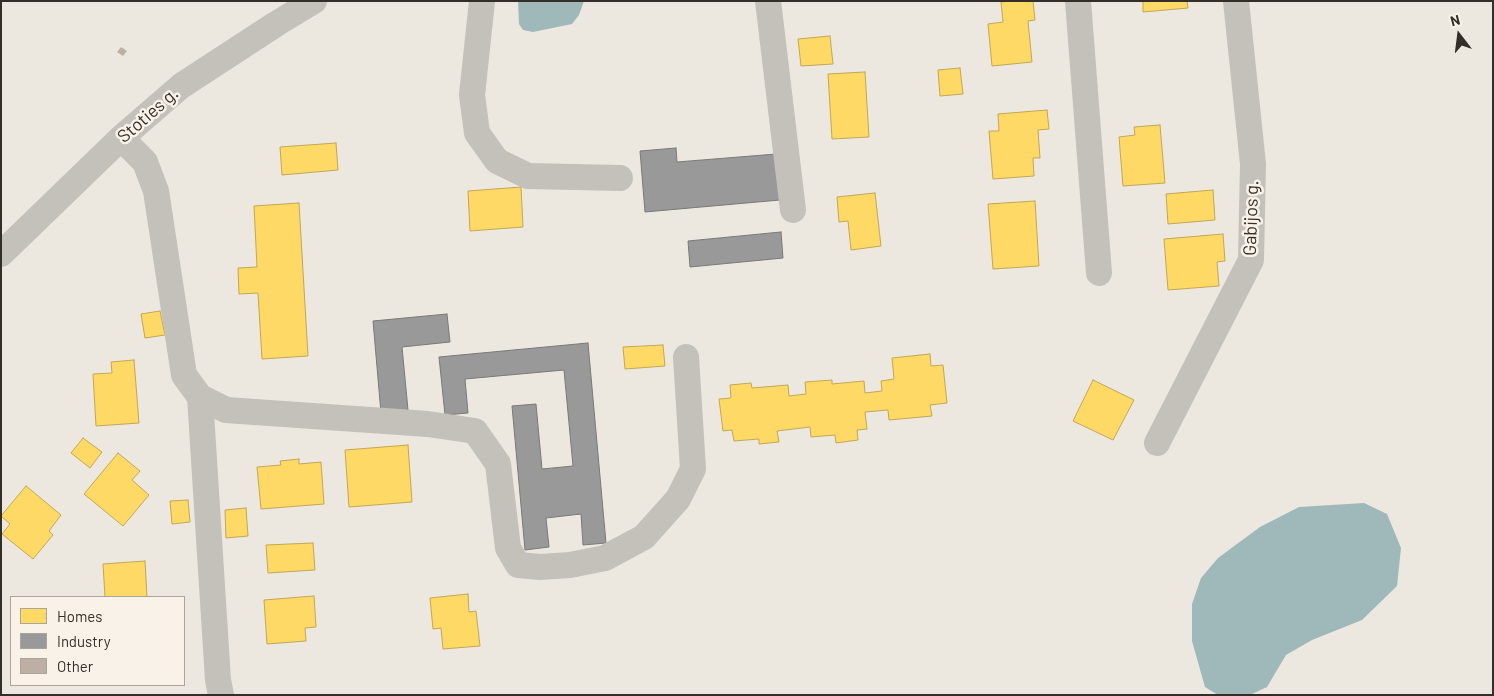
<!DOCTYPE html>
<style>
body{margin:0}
#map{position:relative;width:1494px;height:696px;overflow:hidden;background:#ece8e0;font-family:Barlow,sans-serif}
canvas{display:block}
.frame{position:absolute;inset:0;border:2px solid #342e28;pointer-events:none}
.legend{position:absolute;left:10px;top:596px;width:175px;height:90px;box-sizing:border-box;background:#f8f2e8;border:1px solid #aaa49b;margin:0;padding:6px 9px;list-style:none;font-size:15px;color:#342e28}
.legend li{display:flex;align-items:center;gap:10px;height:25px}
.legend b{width:25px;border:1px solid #aaa49b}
.north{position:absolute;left:1434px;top:10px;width:50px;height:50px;-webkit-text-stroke:4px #f8f2e8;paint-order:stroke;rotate:345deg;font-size:14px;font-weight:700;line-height:20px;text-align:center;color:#342e28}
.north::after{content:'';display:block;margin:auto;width:18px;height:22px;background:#342e28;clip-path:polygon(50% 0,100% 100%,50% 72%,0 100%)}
</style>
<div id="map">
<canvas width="1494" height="696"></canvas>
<div class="frame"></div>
<ul class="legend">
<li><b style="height:14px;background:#ffd966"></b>Homes</li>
<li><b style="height:14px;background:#999"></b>Industry</li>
<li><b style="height:14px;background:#beafa4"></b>Other</li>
</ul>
<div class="north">N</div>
</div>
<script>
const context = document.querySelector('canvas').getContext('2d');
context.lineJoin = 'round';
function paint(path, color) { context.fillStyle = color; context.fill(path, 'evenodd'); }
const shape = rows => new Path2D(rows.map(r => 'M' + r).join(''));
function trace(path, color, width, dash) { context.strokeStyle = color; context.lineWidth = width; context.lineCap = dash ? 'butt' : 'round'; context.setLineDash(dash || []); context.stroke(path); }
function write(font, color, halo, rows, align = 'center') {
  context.font = font + ' Barlow,sans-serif'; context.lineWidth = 5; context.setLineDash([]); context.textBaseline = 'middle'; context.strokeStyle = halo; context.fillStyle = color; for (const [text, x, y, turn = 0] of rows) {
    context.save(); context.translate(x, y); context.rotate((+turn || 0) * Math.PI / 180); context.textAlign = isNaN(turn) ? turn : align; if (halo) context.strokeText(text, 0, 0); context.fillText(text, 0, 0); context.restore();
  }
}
paint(shape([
 [518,1,584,1,579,15,572,24,533,32,523,30,519,24],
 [1364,503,1387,514,1401,548,1397,586,1362,620,1312,640,1286,655,1267,687,1250,695,1218,695,1205,687,1192,641,1192,604,1201,578,1218,558,1260,527,1299,507]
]), '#9fb8ba');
const homes = shape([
 [1012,1,1033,1,1035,20,1028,21,1032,62,992,66,988,24,1003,22,1001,2,1012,1],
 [1143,1,1187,1,1188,8,1143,12,1143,1],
 [830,36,833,64,801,66,798,39,830,36],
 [960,68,963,94,940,96,938,70,960,68],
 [865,72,869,137,832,139,828,74,865,72],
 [1047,110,1049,129,1038,130,1040,158,1033,158,1034,176,993,179,989,131,999,131,998,114,1047,110],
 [1160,125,1165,183,1123,186,1119,137,1135,135,1134,127,1160,125],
 [336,143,338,170,282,175,280,147,336,143],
 [521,187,523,227,470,231,468,191,521,187],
 [1213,190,1215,220,1168,224,1166,194,1213,190],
 [875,193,881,246,851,250,848,221,839,222,837,197,875,193],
 [1035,201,1039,266,993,269,988,204,1035,201],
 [299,203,308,356,262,359,258,293,239,294,238,268,257,267,254,206,299,203],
 [1223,234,1225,261,1217,262,1219,286,1168,290,1164,239,1223,234],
 [160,311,165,335,145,338,141,314,160,311],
 [663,345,665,366,625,369,623,347,663,345],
 [930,354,931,366,943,365,947,403,930,405,932,416,889,420,888,410,865,412,867,429,857,430,858,440,836,443,835,435,811,437,810,427,777,431,779,442,759,444,759,439,734,441,732,430,723,431,719,399,731,398,730,385,751,383,752,388,788,385,789,396,806,394,805,382,832,380,832,384,864,381,865,393,882,391,881,381,894,379,892,358,930,354],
 [134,360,139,423,96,426,93,374,112,373,111,362,134,360],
 [1093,380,1134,400,1113,440,1073,421,1093,380],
 [83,438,102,452,90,468,71,453,83,438],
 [408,445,412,502,349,507,345,450,408,445],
 [118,453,140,471,132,480,149,495,123,526,84,494,118,453],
 [299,459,299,464,321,462,324,504,261,509,257,467,281,465,280,461,299,459],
 [26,486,61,515,49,531,53,535,33,559,2,534,10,524,1,516,26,486],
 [188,500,190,522,172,524,170,501,188,500],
 [246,508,248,536,226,538,225,510,246,508],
 [313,543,315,570,268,573,266,545,313,543],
 [145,561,147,597,105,597,103,564,145,561],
 [468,594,469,612,476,611,480,646,443,649,441,628,433,629,430,598,468,594],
 [314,596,316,627,305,628,306,641,267,644,264,600,314,596]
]);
paint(homes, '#ffd966');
trace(homes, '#c2a653', 1);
const industry = shape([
 [676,148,677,162,776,154,780,200,645,212,640,151,676,148],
 [781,232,783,258,690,267,688,241,781,232],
 [447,314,450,342,402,347,408,410,381,413,373,321,447,314],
 [588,343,606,543,583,545,581,514,546,518,549,547,525,550,512,406,536,404,542,469,573,466,564,370,465,379,468,413,445,415,439,357,588,343]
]);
paint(industry, '#999');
trace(industry, '#7b7977', 1);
paint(shape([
 [121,47,127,51,123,56,117,52]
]), '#beafa4');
trace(shape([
 [482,1,472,95,477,133,497,161,528,176,620,178],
 [768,1,793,210],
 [1078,1,1099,273],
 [121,138,145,162,156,191,184,375,200,397,226,410,428,424,475,431,498,464,508,548,518,565,540,567,570,565,605,558,644,537,678,499,693,469,686,357],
 [1,254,121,138,181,86,276,24,314,1],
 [200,397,218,680,221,695],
 [1157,443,1251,260,1253,164,1236,1]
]), '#c4c0ba', 26);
write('18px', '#342e28', '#f8f2e8', [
 ["Stoties g.",148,115,-41],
 ["Gabijos g.",1251,218,-88]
]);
</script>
